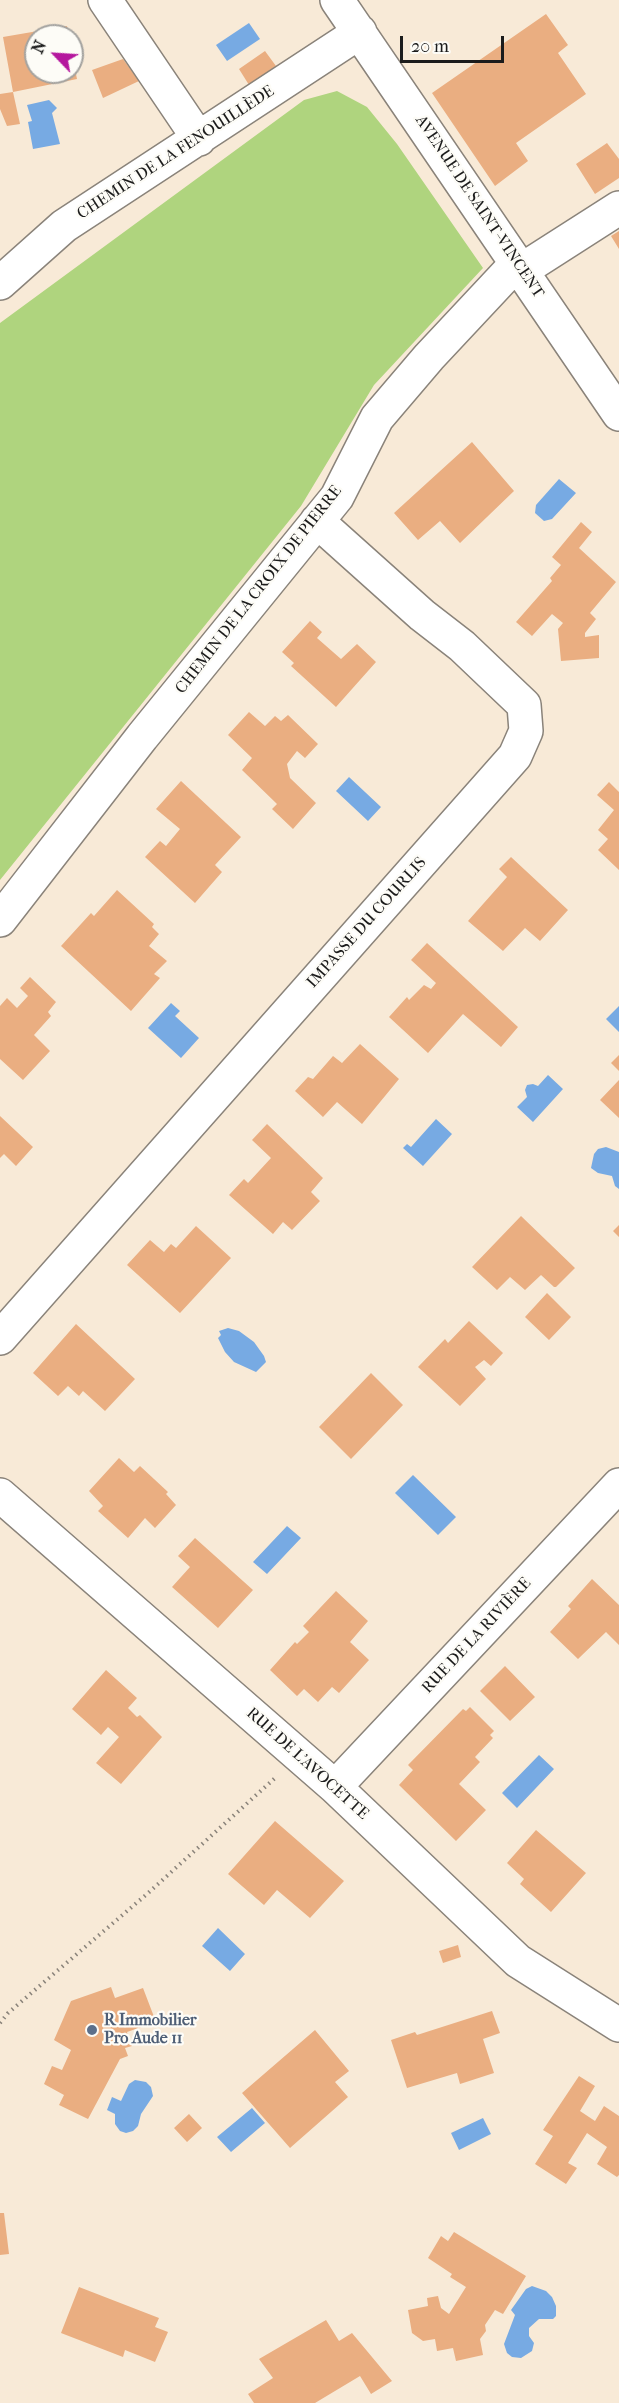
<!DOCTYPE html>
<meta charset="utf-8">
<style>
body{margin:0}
#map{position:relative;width:619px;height:2403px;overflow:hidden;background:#f8ead7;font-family:"IM FELL French Canon",serif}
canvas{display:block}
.north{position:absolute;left:24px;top:24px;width:60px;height:60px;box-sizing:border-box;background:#fdfcf7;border:2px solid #a3a29f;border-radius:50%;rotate:295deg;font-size:16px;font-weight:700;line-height:24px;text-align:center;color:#1c1c1c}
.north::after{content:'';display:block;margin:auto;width:21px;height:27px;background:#b5179e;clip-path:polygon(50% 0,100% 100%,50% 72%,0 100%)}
.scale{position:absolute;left:400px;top:36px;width:104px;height:27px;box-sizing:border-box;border:3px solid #1c1c1c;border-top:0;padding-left:8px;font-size:18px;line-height:21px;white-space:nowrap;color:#1c1c1c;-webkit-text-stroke:4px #fdfcf7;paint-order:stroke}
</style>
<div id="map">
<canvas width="619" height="2403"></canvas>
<div class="north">N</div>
<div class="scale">20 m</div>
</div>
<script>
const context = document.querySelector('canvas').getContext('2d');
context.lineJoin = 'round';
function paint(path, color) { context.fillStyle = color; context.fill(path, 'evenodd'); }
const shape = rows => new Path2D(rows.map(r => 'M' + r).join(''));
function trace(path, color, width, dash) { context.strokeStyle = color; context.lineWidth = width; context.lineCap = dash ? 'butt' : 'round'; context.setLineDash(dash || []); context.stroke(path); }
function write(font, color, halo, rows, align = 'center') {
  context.font = font + ' "IM FELL French Canon",serif'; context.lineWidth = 4.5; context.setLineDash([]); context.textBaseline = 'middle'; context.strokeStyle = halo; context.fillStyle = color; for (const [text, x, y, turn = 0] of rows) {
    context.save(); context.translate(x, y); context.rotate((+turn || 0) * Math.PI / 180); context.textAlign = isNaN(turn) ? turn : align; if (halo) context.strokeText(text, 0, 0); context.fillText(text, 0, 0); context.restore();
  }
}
paint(shape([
 [337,91,367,107,397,144,483,268,374,385,301,506,0,880,0,323,304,100]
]), '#afd47e');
paint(shape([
 [249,23,260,39,227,61,216,45],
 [49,100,57,108,52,113,60,144,33,149,28,122,32,121,27,105],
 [559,479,576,493,552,519,544,521,535,513,536,505],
 [349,777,381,807,368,821,336,791],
 [171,1003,180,1011,175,1016,199,1038,181,1058,148,1028],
 [619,1006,619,1032,606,1019],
 [548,1075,563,1089,533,1122,517,1107,527,1097,525,1090,527,1085,533,1084,538,1086],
 [436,1119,452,1134,423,1166,403,1148,407,1144,411,1147],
 [606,1147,619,1152,619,1189,615,1186,612,1176,598,1173,591,1168,594,1154,598,1149],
 [228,1328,239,1331,254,1342,264,1356,266,1362,256,1372,234,1362,225,1352,218,1338,221,1335,219,1331],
 [413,1475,456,1517,438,1535,395,1493],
 [287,1526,301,1538,267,1574,253,1562],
 [539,1755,554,1769,517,1808,502,1793],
 [218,1928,245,1954,230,1971,202,1946],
 [135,2080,146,2082,151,2087,153,2096,141,2114,138,2126,133,2131,126,2133,120,2131,115,2124,115,2114,107,2110,112,2097,121,2101,129,2084],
 [252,2108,265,2123,231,2152,217,2137],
 [483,2118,491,2134,459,2150,451,2133],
 [532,2286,546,2291,552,2297,556,2306,556,2316,553,2319,539,2319,529,2328,529,2336,534,2343,532,2351,521,2358,512,2357,507,2353,504,2344,515,2315,511,2310,526,2289]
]), '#77aae3');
paint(shape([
 [546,14,568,45,558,53,586,94,516,143,528,161,495,186,432,93],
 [67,26,69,36,36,36,36,72,72,72,73,60,77,79,13,92,3,37],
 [265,51,276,66,249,85,239,69],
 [123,59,139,81,103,98,92,70],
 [13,92,20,124,7,126,0,109,0,94],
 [607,143,619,159,619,178,595,194,576,164],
 [619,231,619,249,611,236],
 [472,442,514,491,460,543,440,521,418,540,394,513],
 [581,522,592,532,579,548,616,582,590,613,596,619,585,633,585,637,599,635,599,658,561,661,558,629,563,623,552,614,532,636,516,622,552,581,550,578,561,565,552,557],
 [310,621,322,632,317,638,341,659,357,644,376,662,336,707,291,666,294,663,282,652],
 [249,712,265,726,275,716,281,721,288,715,318,744,305,758,297,751,287,764,290,778,316,803,293,829,272,809,277,804,242,770,252,758,228,735],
 [181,781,241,837,215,865,222,872,195,903,145,857,160,841,166,846,180,829,156,809],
 [609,782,619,792,619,870,598,850,608,839,598,830,614,810,597,795],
 [511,857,568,910,540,941,525,928,503,951,468,921,507,877,499,869],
 [117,890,154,924,152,927,159,934,149,946,167,961,154,974,160,978,131,1011,61,946,91,913,94,916],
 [427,943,518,1027,501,1047,463,1014,428,1053,389,1017,407,997,409,1000,424,985,431,989,436,983,411,960],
 [30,977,56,1002,48,1012,51,1016,34,1035,50,1051,23,1080,0,1059,0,1006,7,998,17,1008,28,996,20,988],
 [360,1044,399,1079,362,1124,337,1102,323,1117,295,1091,308,1077,313,1079,333,1056,342,1063],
 [619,1055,619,1071,611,1063],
 [619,1080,619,1118,600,1100],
 [0,1116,33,1147,16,1166,4,1154,0,1158],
 [267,1124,323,1178,311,1192,320,1201,292,1230,283,1222,273,1234,229,1195,244,1179,248,1183,271,1158,252,1140],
 [521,1216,575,1268,556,1287,554,1287,541,1275,525,1290,510,1277,497,1290,472,1267],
 [619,1225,619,1237,613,1231],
 [196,1226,231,1258,180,1313,127,1265,150,1240,164,1252,171,1244,176,1248],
 [547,1293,571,1317,549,1340,525,1317],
 [469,1321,503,1353,491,1366,484,1360,475,1367,486,1379,460,1406,418,1367,445,1339,448,1343],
 [76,1324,135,1379,105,1411,83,1391,79,1396,68,1386,58,1396,33,1373],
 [371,1373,403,1405,351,1459,319,1427],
 [119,1458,134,1472,140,1466,168,1492,166,1494,176,1505,155,1528,145,1518,128,1538,98,1511,103,1506,89,1491],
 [195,1538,253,1590,218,1628,172,1587,190,1567,178,1556],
 [592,1579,619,1605,619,1645,606,1632,578,1659,550,1632,571,1609,568,1606],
 [336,1591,368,1621,350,1642,369,1660,339,1693,332,1687,318,1702,304,1689,297,1696,270,1670,295,1642,297,1644,309,1632,303,1626],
 [505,1666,535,1697,510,1721,480,1691],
 [106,1670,137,1698,128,1708,137,1717,140,1715,162,1737,121,1784,96,1763,119,1737,108,1727,101,1735,72,1709],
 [470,1707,494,1731,490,1735,493,1738,475,1757,480,1762,459,1784,486,1810,456,1841,399,1785,413,1770,408,1765,463,1709,466,1711],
 [275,1821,344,1881,310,1918,277,1890,264,1905,228,1874],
 [536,1830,586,1873,551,1912,520,1884,524,1879,507,1863],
 [458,1945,461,1957,443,1963,439,1951],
 [111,1987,115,1998,143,1988,156,2022,127,2032,132,2046,125,2048,128,2056,120,2059,88,2119,59,2105,64,2095,44,2084,52,2066,62,2070,71,2050,54,2040,71,2001],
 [492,2011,500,2033,483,2039,494,2073,460,2084,457,2073,407,2088,391,2040,415,2032,417,2035],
 [315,2030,349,2071,335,2082,348,2097,290,2148,242,2093],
 [579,2076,595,2086,580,2111,595,2121,604,2106,619,2116,619,2175,617,2177,597,2164,607,2147,587,2133,568,2163,577,2168,566,2184,535,2164,553,2136,543,2130],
 [189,2114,202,2128,187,2142,174,2128],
 [0,2213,4,2213,9,2254,0,2255],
 [454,2232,526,2276,503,2314,495,2310,485,2325,486,2331,480,2339,483,2355,456,2361,453,2348,437,2351,435,2339,423,2341,412,2333,408,2310,428,2306,427,2298,438,2296,441,2308,449,2314,466,2287,450,2277,452,2274,428,2258,441,2236,448,2241],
 [79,2287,159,2318,155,2327,168,2332,155,2362,125,2350,123,2357,61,2333],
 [326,2320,339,2341,352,2333,392,2381,371,2394,360,2376,315,2403,254,2403,248,2394,273,2378,259,2359]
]), '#eaae81');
const minor = shape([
 [105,0,199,139],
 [337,0,619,414],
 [522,270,619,208],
 [0,283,64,226,360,32],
 [0,920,142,737,337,497,377,418,429,357,517,263],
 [0,1338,515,756,526,731,524,705,462,646,422,615,317,521],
 [0,1495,335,1787,518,1961,619,2025],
 [335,1787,619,1485]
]);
trace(minor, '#8a837a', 36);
trace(shape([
 [0,2023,8,2013,147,1894,275,1778]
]), '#8a837a', 4, [1.5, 4.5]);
trace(minor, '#fff', 33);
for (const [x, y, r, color] of [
 [92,2030,6,"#5c6f8a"]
]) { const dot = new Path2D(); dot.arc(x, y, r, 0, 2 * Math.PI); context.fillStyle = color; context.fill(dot); trace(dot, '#fdfcf7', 2); }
write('16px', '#1c1c1c', '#fdfcf7', [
 ["CHEMIN DE LA FENOUILLÈDE",176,153,-33],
 ["AVENUE DE SAINT-VINCENT",479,207,56],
 ["CHEMIN DE LA CROIX DE PIERRE",259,590,-52],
 ["IMPASSE DU COURLIS",367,923,-48],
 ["RUE DE LA RIVIÈRE",477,1636,-47],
 ["RUE DE L'AVOCETTE",307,1764,42]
]);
write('bold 16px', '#4e5e75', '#fdfcf7', [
 ["R Immobilier",104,2021],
 ["Pro Aude 11",104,2039]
], 'left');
</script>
